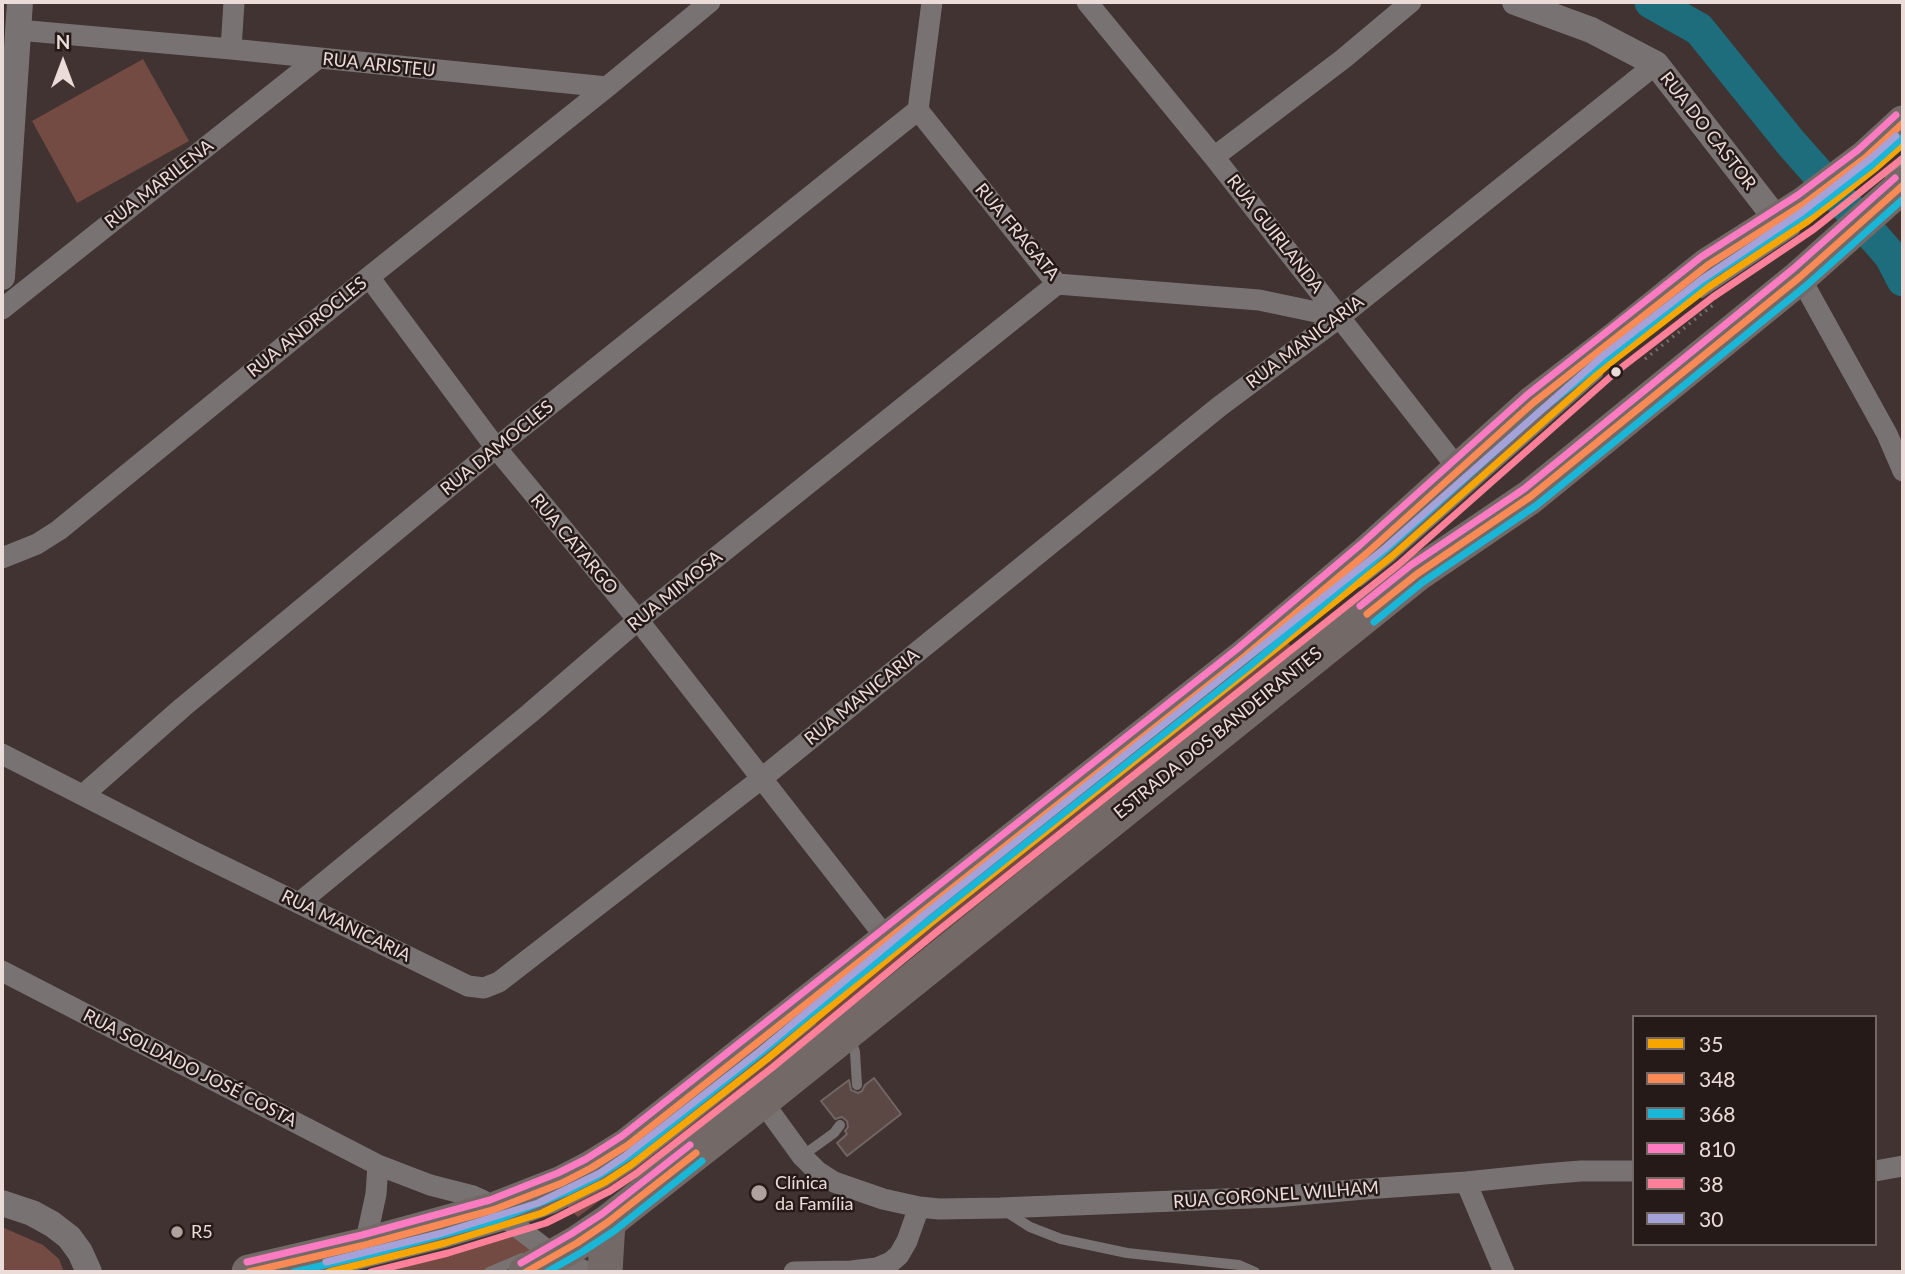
<!DOCTYPE html>
<meta charset="utf-8">
<style>
body{margin:0}
#map{position:relative;width:1905px;height:1274px;overflow:hidden;background:#403331;font-family:Lato,sans-serif}
canvas{display:block}
.frame{position:absolute;inset:0;border:4px solid #ebdcd9;pointer-events:none}
.legend{position:absolute;left:1632px;top:1015px;width:245px;height:231px;box-sizing:border-box;background:#251a18;border:2px solid #746865;margin:0;padding:9px 12px;list-style:none;font-size:21px;color:#ebdcd9}
.legend li{display:flex;align-items:center;gap:14px;height:35px}
.legend b{width:35px;border:2px solid #746865}
.north{position:absolute;left:28px;top:28px;width:70px;height:70px;-webkit-text-stroke:5px #251a18;paint-order:stroke;rotate:0deg;font-size:19px;font-weight:700;line-height:28px;text-align:center;color:#ebdcd9}
.north::after{content:'';display:block;margin:auto;width:24px;height:32px;background:#ebdcd9;clip-path:polygon(50% 0,100% 100%,50% 72%,0 100%)}
</style>
<div id="map">
<canvas width="1905" height="1274"></canvas>
<div class="frame"></div>
<ul class="legend">
<li><b style="height:9px;background:#f7a600"></b>35</li>
<li><b style="height:9px;background:#f98a56"></b>348</li>
<li><b style="height:9px;background:#1ab6d8"></b>368</li>
<li><b style="height:9px;background:#fe7ac1"></b>810</li>
<li><b style="height:9px;background:#ff8098"></b>38</li>
<li><b style="height:9px;background:#a5a1d9"></b>30</li>
</ul>
<div class="north">N</div>
</div>
<script>
const context = document.querySelector('canvas').getContext('2d');
context.lineJoin = 'round';
function paint(path, color) { context.fillStyle = color; context.fill(path, 'evenodd'); }
const shape = rows => new Path2D(rows.map(r => 'M' + r).join(''));
function trace(path, color, width, dash) { context.strokeStyle = color; context.lineWidth = width; context.lineCap = dash ? 'butt' : 'round'; context.setLineDash(dash || []); context.stroke(path); }
function write(font, color, halo, rows, align = 'center') {
  context.font = font + ' Lato,sans-serif'; context.lineWidth = 5; context.setLineDash([]); context.textBaseline = 'middle'; context.strokeStyle = halo; context.fillStyle = color; for (const [text, x, y, turn = 0] of rows) {
    context.save(); context.translate(x, y); context.rotate((+turn || 0) * Math.PI / 180); context.textAlign = isNaN(turn) ? turn : align; if (halo) context.strokeText(text, 0, 0); context.fillText(text, 0, 0); context.restore();
  }
}
paint(shape([
 [143,59,189,141,77,203,32,121],
 [1282,637,1294,649,1045,852,683,1138,578,1217,565,1204,894,952],
 [2,1227,43,1245,59,1259,64,1272,2,1272],
 [516,1229,539,1248,480,1272,365,1272,459,1247]
]), '#744b42');
trace(shape([
 [1651,2,1699,29,1791,143,1890,255,1903,280]
]), '#1d6d7c', 33);
const building = shape([
 [874,1078,901,1114,847,1156,837,1143,847,1134,845,1131,848,1127,847,1121,842,1117,835,1119,821,1101,849,1080,851,1090,858,1093,862,1091,865,1085,874,1078]
]);
paint(building, '#5b4845');
trace(building, '#716664', 2);
trace(shape([
 [1645,359,1713,305]
]), '#736d6c', 3.5, [2, 5]);
trace(shape([
 [1890,177,1903,165],
 [1701,293,1795,230],
 [1359,582,1391,557,1598,374],
 [850,1036,855,1052,857,1085],
 [802,1156,834,1133,840,1125],
 [1005,1211,1030,1227,1061,1239,1127,1253,1239,1265,1255,1272],
 [329,1272,445,1243,512,1223,554,1208,605,1182,631,1165,679,1128,812,1021],
 [489,1272,522,1258]
]), '#787372', 10);
trace(shape([
 [932,2,918,110,1057,284,1259,300,1340,317],
 [1087,2,1214,157,1459,470],
 [18,30,231,49,607,87],
 [231,49,234,2],
 [1214,157,1343,59,1411,2],
 [369,277,496,448,638,620,887,939],
 [1800,277,1887,434,1903,471],
 [2,309,317,59],
 [2,558,37,544,59,530,369,277,607,87,710,2],
 [2,754,190,850,468,986,484,988,499,982,761,779,1220,406,1340,317,1656,64],
 [83,795,183,707,496,448,918,110],
 [299,903,529,714,638,620,1057,284],
 [2,971,378,1165,430,1185,473,1196,482,1200,543,1247,576,1267,587,1272],
 [762,1101,802,1156,817,1171,834,1182,883,1199,919,1207,939,1209,1000,1208,1275,1197,1364,1189,1466,1182,1544,1174,1581,1171,1634,1171],
 [1875,1171,1903,1166],
 [1466,1182,1504,1272],
 [365,1245,376,1194,378,1165],
 [794,1272,851,1271,877,1268,891,1262,899,1255,907,1241,919,1207]
]), '#787372', 21);
trace(shape([
 [1515,2,1591,30,1656,64,1778,221],
 [2,277,20,2],
 [2,1203,32,1213,52,1224,69,1237,80,1252,89,1272]
]), '#787372', 26);
trace(shape([
 [249,1272,365,1245,493,1210,562,1183,591,1168,628,1145,1244,657,1367,553,1533,403,1616,339,1708,265,1804,204,1865,158,1903,123],
 [526,1272,577,1243,608,1222,762,1101,1417,574,1530,497,1800,277,1903,185],
 [605,1272,608,1222]
]), '#736967', 35);
trace(shape([
 [329,1272,445,1243,542,1213,605,1182,631,1165,767,1059,932,922,1391,557,1610,363,1707,288,1808,221,1877,167,1903,144]
]), '#f7a600', 7);
trace(shape([
 [1367,614,1417,574,1530,497,1800,277,1902,186],
 [249,1272,365,1245,493,1210,562,1183,591,1168,628,1145,1244,657,1367,553,1533,403,1708,265,1804,204,1865,158,1903,123],
 [526,1272,577,1243,608,1222,696,1153]
]), '#f98a56', 7);
trace(shape([
 [1374,622,1423,582,1537,505,1807,285,1903,199],
 [294,1272,368,1255,497,1220,567,1192,597,1177,635,1153,1251,665,1374,561,1540,411,1714,274,1810,212,1871,166,1903,137],
 [547,1272,582,1252,614,1231,702,1161]
]), '#1ab6d8', 7);
trace(shape([
 [1360,606,1411,565,1524,489,1793,269,1895,178],
 [247,1262,362,1235,490,1200,558,1173,586,1159,622,1136,1237,649,1360,545,1527,395,1701,257,1798,195,1858,150,1896,115],
 [521,1263,571,1234,602,1214,690,1145]
]), '#fe7ac1', 7);
trace(shape([
 [371,1272,448,1253,546,1223,610,1191,637,1173,773,1067,939,930,1398,565,1617,371,1713,297,1814,229,1903,158]
]), '#ff8098', 7);
trace(shape([
 [326,1262,442,1233,538,1203,600,1173,625,1156,760,1051,925,914,1384,549,1604,355,1701,280,1802,212,1870,159,1896,136]
]), '#a5a1d9', 7);
for (const [x, y, r, color] of [
 [1616,372,6,"#ebdcd9"],
 [759,1193,9,"#afa19e"],
 [177,1232,7,"#afa19e"]
]) { const dot = new Path2D(); dot.arc(x, y, r, 0, 2 * Math.PI); context.fillStyle = color; context.fill(dot); trace(dot, '#251a18', 2.5); }
write('18px', '#ebdcd9', '#251a18', [
 ["RUA ARISTEU",379,65,6],
 ["RUA DO CASTOR",1708,131,52],
 ["RUA MARILENA",159,184,-38],
 ["RUA FRAGATA",1017,232,50],
 ["RUA GUIRLANDA",1275,234,52],
 ["RUA ANDROCLES",307,327,-39],
 ["RUA MANICARIA",1305,342,-37],
 ["RUA DAMOCLES",497,448,-39],
 ["RUA CATARGO",574,544,50],
 ["RUA MIMOSA",675,591,-39],
 ["RUA MANICARIA",862,697,-39],
 ["ESTRADA DOS BANDEIRANTES",1218,733,-39],
 ["RUA MANICARIA",346,926,26],
 ["RUA SOLDADO JOSÉ COSTA",190,1068,27],
 ["RUA CORONEL WILHAM",1276,1195,-4]
]);
write('18px', '#ebdcd9', '#251a18', [
 ["Clínica",775,1183],
 ["da Família",775,1204],
 ["R5",191,1232]
], 'left');
</script>
